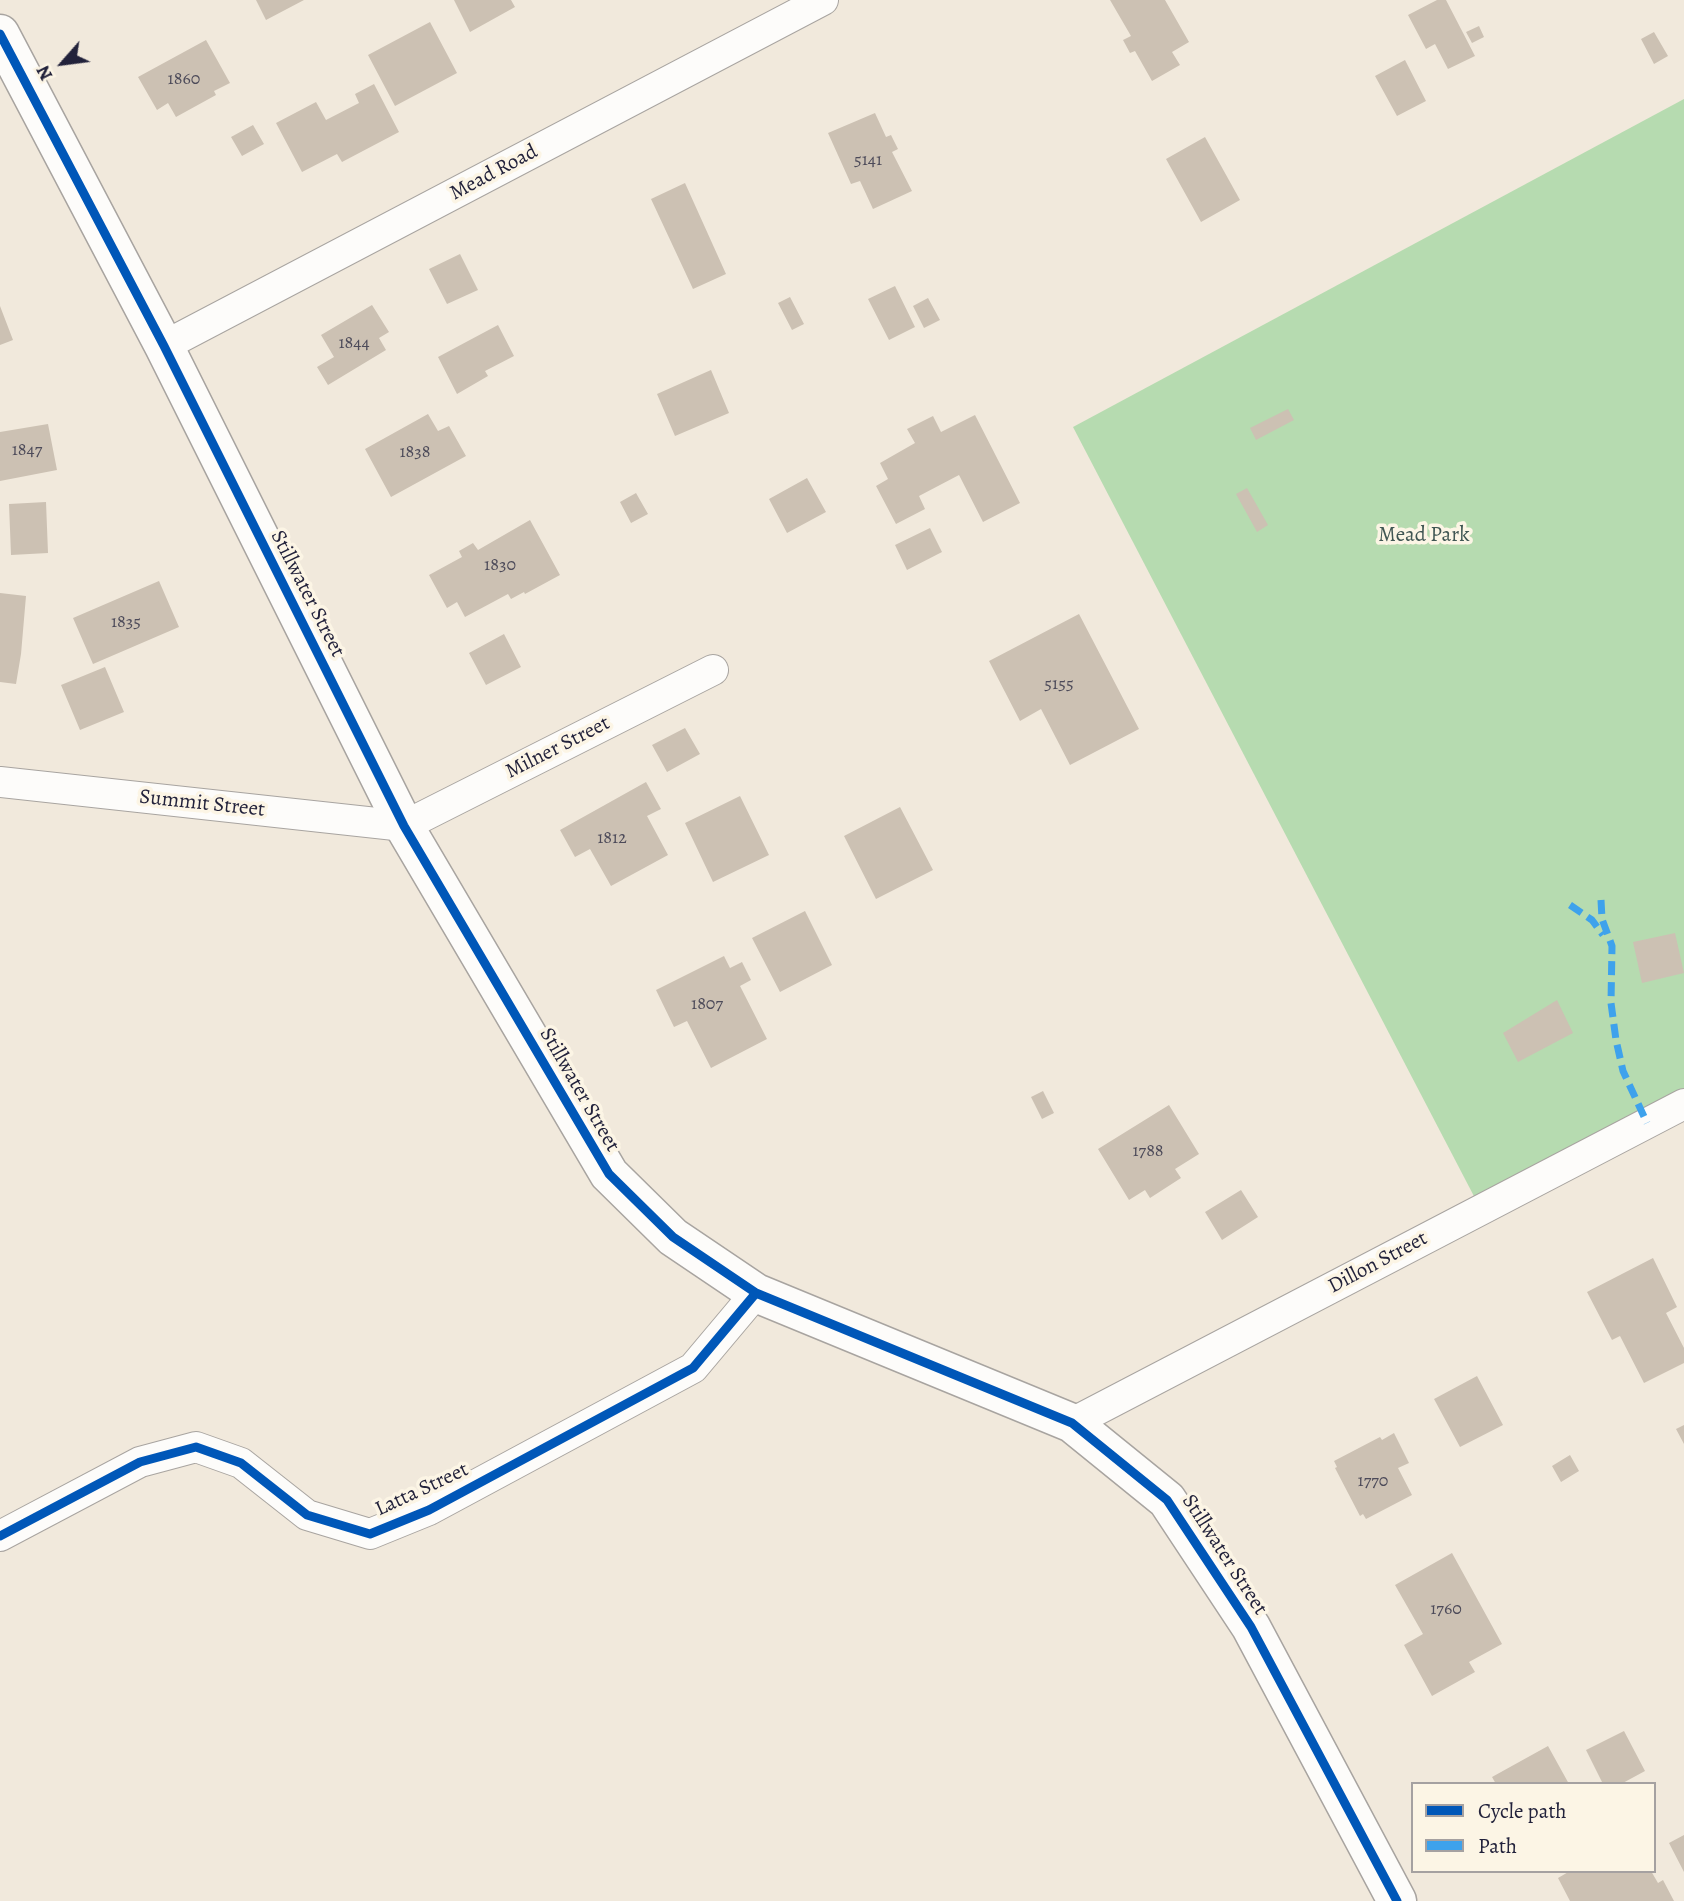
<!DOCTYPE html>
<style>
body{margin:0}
#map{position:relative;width:1684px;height:1901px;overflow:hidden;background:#f1e9dc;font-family:Alegreya,serif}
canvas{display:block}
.legend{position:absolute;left:1411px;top:1782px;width:245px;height:91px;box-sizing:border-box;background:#fcf5e5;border:2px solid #a5a1a1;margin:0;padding:9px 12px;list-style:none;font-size:21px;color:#22223b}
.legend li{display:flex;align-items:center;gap:14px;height:35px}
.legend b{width:35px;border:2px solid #a5a1a1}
.north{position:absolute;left:28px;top:28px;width:70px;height:70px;-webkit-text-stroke:5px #fcf5e5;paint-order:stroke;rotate:242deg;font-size:19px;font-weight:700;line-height:28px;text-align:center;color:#22223b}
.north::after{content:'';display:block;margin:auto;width:24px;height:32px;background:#22223b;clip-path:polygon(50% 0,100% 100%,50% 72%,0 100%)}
</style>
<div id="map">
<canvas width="1684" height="1901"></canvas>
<ul class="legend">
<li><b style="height:9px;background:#0057b8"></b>Cycle path</li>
<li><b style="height:9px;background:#3ea2ec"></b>Path</li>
</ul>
<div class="north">N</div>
</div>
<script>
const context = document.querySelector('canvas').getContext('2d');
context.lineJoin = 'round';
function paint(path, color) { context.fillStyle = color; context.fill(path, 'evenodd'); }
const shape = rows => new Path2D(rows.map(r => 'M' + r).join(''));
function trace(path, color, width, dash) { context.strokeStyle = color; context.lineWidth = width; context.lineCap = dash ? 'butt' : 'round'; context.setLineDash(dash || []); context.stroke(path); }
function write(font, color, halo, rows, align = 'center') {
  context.font = font + ' Alegreya,serif'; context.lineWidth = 7; context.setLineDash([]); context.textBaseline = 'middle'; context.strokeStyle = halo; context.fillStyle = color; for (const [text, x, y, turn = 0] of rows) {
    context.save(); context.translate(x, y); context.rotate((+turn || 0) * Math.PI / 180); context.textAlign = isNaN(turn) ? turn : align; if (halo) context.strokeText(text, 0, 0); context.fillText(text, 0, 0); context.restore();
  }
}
paint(shape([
 [1684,99,1684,1093,1477,1202,1073,427]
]), '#b6dbb0');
paint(shape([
 [256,0,304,0,266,20],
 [454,0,511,0,515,7,470,32],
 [1110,0,1165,0,1189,42,1172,52,1180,65,1152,81,1135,51,1130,53,1123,40,1131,36],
 [1437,0,1446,0,1475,56,1448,69,1435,44,1426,49,1408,15],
 [430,22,457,73,395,106,368,55],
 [1479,26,1484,37,1472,43,1466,32],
 [1654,32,1668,56,1654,64,1641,39],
 [206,40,230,83,214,91,216,95,176,117,168,103,157,110,138,77],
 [1405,60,1426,101,1397,116,1375,76],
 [374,84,399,132,342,162,337,154,302,172,276,123,316,102,326,120,359,103,355,94],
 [875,113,886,137,891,135,898,149,892,152,912,191,873,209,860,181,851,184,828,133],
 [253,125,264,144,242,156,231,137],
 [1205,137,1240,200,1201,222,1166,159],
 [685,183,726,274,693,289,651,199],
 [460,254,478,290,447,304,429,269],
 [895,286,915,327,889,340,868,299],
 [790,297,804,324,792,330,778,303],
 [928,298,940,320,924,328,913,306],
 [372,305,389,332,379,338,386,350,328,385,317,367,334,357,321,335],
 [0,306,13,340,0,345],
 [498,325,514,356,485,371,488,376,457,394,438,357],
 [711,370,729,413,675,436,657,394],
 [1288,409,1294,420,1256,440,1250,428],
 [428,414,438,431,449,426,466,456,391,497,365,449],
 [975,415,1020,503,983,522,959,475,919,496,925,509,896,524,876,486,888,479,880,463,915,443,907,429,933,416,941,432],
 [48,424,57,470,0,481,0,432],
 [807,478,826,512,787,533,769,499],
 [1247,488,1268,525,1257,532,1236,494],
 [636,493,648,514,631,523,620,502],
 [46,502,48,553,11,555,9,504],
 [530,520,560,575,525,594,524,592,511,599,508,594,465,617,457,602,447,608,429,575,462,557,459,551,473,543,478,550],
 [930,528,942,552,907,570,895,545],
 [159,581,179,627,93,664,73,618],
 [0,593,26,596,21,654,16,684,0,682],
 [1079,614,1139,729,1070,765,1041,709,1020,721,989,661],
 [504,634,521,667,486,685,469,653],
 [105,667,124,712,80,730,61,685],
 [685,728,700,754,667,772,652,745],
 [646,782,661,809,647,816,668,855,611,886,590,849,575,857,560,830],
 [740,796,769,855,713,882,685,823],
 [900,807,933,870,876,899,844,836],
 [805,911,832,965,780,992,752,938],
 [1675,933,1684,973,1642,983,1633,942],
 [724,956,730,968,742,962,751,980,740,986,767,1039,711,1068,687,1021,674,1027,656,990],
 [1557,1000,1573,1033,1518,1062,1503,1033],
 [1043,1091,1054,1113,1042,1119,1031,1097],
 [1169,1105,1199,1154,1175,1169,1181,1178,1150,1198,1145,1190,1129,1200,1098,1149],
 [1241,1190,1258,1217,1222,1240,1205,1212],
 [1653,1258,1677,1307,1666,1313,1684,1348,1684,1363,1644,1383,1620,1336,1612,1340,1587,1292],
 [1477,1376,1503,1425,1460,1447,1434,1399],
 [1684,1425,1684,1444,1676,1429],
 [1394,1433,1409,1463,1398,1468,1412,1495,1366,1519,1363,1514,1360,1516,1335,1468,1337,1467,1334,1461,1380,1437,1382,1440],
 [1570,1455,1579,1471,1561,1482,1552,1466],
 [1452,1553,1502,1644,1469,1662,1475,1672,1432,1696,1404,1645,1423,1634,1395,1585],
 [1624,1731,1645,1771,1621,1784,1603,1784,1586,1750],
 [1548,1746,1569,1784,1496,1784,1492,1777],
 [1684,1835,1684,1872,1669,1843],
 [1570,1871,1651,1871,1658,1883,1663,1880,1674,1901,1570,1901,1558,1878]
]), '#ccc1b3');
const minor = shape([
 [164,346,823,0],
 [0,782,404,826,713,670],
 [1072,1423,1684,1104],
 [0,1536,140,1462,196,1447,241,1463,307,1515,370,1534,429,1510,693,1368,756,1293]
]);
const tertiary = shape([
 [0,34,164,346,404,826,609,1174,673,1237,756,1293,1072,1423,1167,1500,1251,1627,1397,1901]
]);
trace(minor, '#a8a4a0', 32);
trace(tertiary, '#a8a4a0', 41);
trace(minor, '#fdfcfa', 30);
trace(tertiary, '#fdfcfa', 38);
trace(shape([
 [1601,900,1602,919,1612,946,1611,1003,1616,1040,1623,1071,1647,1123],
 [1570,905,1592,920,1603,935]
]), '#3ea2ec', 7, [14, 7]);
trace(shape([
 [0,34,164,346,404,826,609,1174,673,1237,756,1293,1072,1423,1167,1500,1251,1627,1397,1901],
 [0,1536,140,1462,196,1447,241,1463,307,1515,370,1534,429,1510,693,1368,756,1293]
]), '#0057b8', 9);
write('18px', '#4c4a59', null, [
 ["1860",184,80],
 ["5141",868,161],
 ["1844",354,344],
 ["1847",27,451],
 ["1838",415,453],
 ["1830",500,566],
 ["1835",126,623],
 ["5155",1059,685],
 ["1812",612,839],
 ["1807",707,1005],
 ["1788",1148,1152],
 ["1770",1373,1482],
 ["1760",1446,1610]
]);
write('21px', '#22223b', '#fcf5e5', [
 ["Mead Road",494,173,-28],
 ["Stillwater Street",307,594,63],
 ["Milner Street",558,748,-27],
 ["Summit Street",202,804,6],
 ["Stillwater Street",579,1090,60],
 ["Dillon Street",1378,1263,-28],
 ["Latta Street",422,1490,-25],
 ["Stillwater Street",1224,1555,57]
]);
write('21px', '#405653', '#fcf5e5', [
 ["Mead Park",1424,536]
]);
</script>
